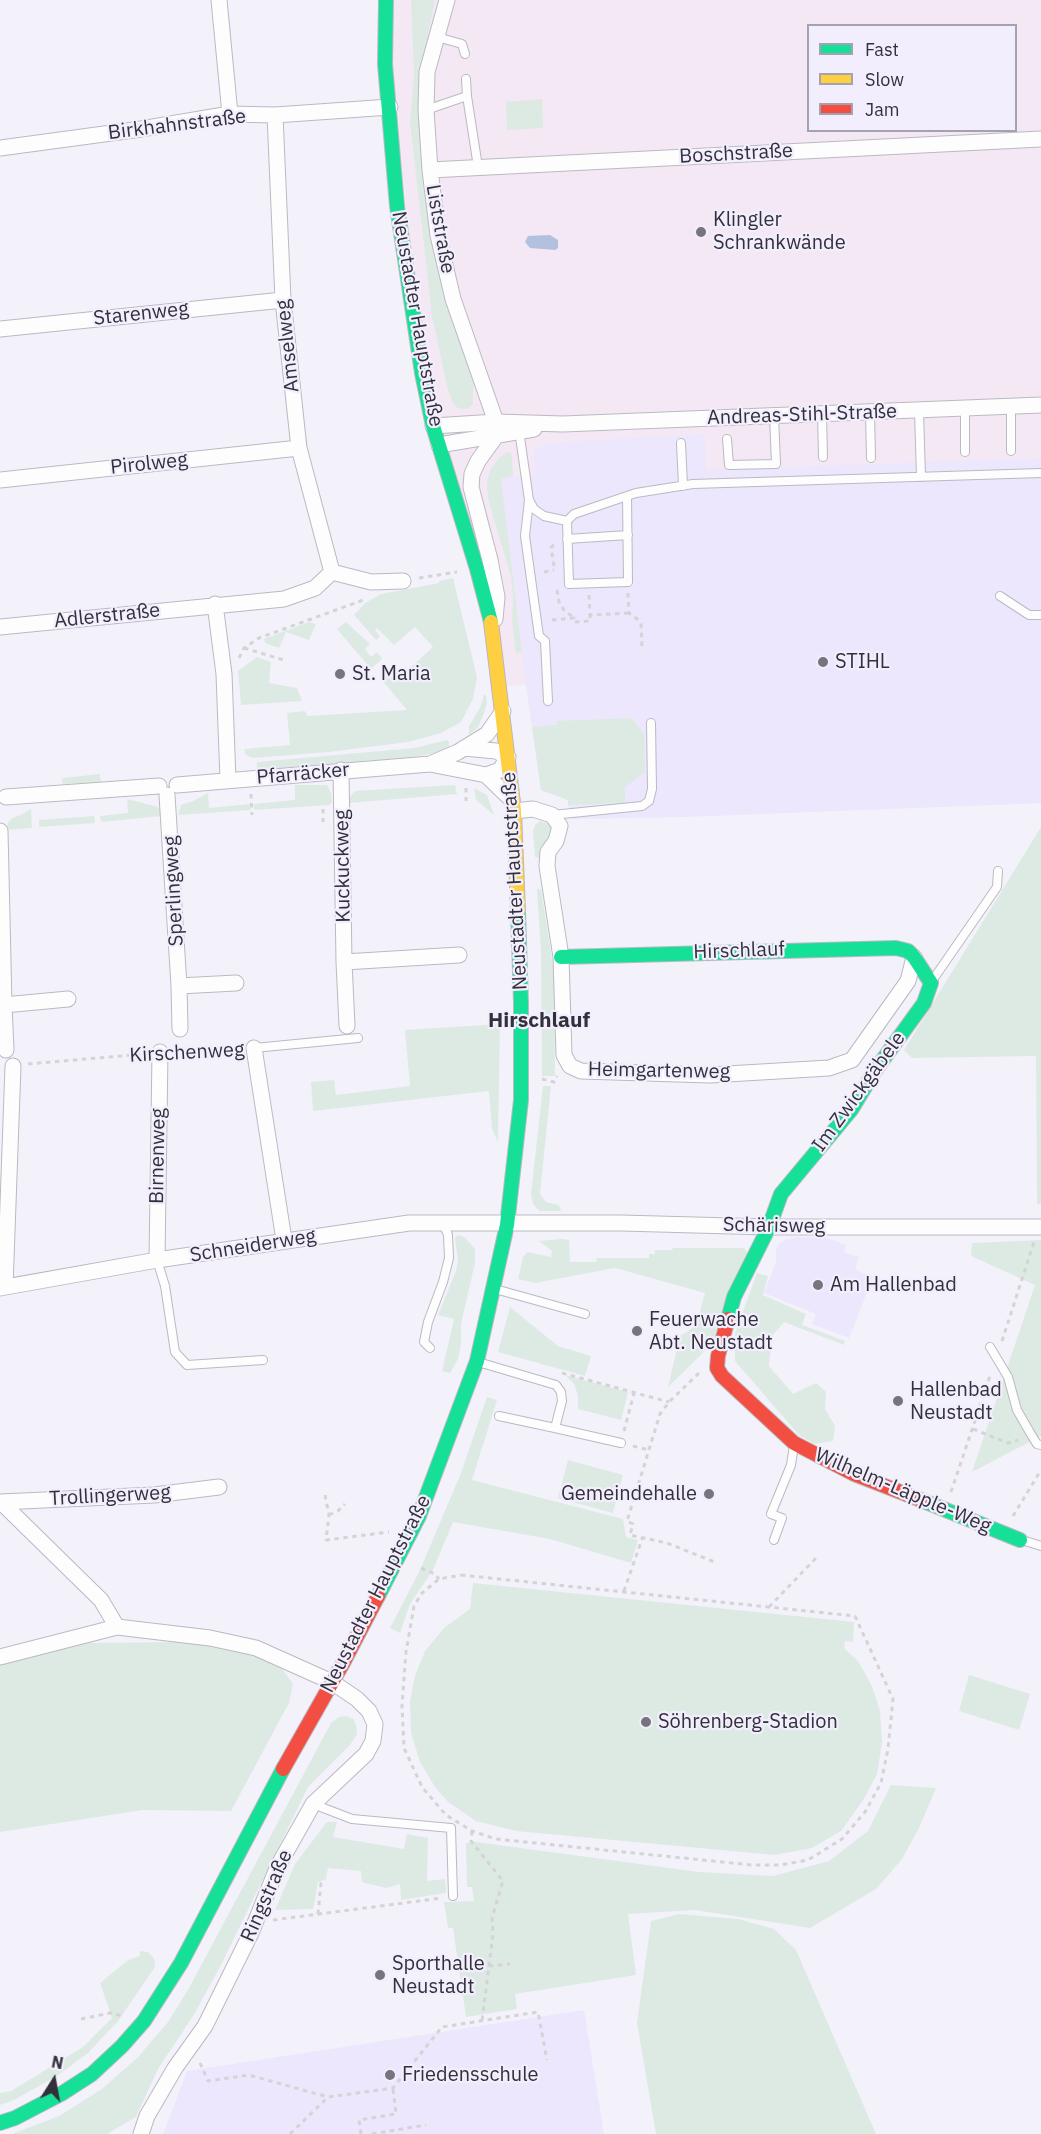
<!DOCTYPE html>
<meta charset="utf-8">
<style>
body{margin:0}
#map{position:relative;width:1041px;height:2134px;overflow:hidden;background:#f3f2fa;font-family:"IBM Plex Sans",sans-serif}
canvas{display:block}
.legend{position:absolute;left:807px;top:24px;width:210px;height:108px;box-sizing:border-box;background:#f2eefd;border:2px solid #a5a2af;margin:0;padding:8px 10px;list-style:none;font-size:18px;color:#323039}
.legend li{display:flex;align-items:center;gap:12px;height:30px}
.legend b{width:30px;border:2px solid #a5a2af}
.north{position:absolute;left:24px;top:2050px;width:60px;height:60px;-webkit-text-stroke:4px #f2eefd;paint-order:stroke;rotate:11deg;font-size:16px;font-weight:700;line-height:24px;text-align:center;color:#323039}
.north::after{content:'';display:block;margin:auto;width:21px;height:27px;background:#323039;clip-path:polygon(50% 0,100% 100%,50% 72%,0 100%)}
</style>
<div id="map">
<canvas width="1041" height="2134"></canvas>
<ul class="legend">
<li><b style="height:8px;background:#16e098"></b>Fast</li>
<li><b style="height:8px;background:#ffcf43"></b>Slow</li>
<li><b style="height:8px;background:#f24e42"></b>Jam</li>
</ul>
<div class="north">N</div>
</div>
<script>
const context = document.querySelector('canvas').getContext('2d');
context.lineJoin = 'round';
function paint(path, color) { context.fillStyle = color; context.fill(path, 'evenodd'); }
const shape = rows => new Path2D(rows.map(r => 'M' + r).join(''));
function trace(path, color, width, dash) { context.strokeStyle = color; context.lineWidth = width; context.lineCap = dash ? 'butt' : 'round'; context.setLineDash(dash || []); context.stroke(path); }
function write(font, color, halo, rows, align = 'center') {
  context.font = font + ' "IBM Plex Sans",sans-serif'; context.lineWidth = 4.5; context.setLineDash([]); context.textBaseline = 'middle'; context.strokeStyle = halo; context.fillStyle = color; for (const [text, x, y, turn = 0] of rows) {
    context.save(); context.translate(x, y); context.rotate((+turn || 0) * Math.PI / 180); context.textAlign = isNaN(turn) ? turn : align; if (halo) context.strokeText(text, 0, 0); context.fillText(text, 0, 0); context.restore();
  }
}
paint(shape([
 [386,0,1041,0,1041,803,682,817,570,819,568,800,541,790,526,685,500,686,422,373],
 [808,26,1016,26,1016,130,808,130]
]), '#f4e8f4');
paint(shape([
 [705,434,706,470,1041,458,1041,803,682,817,570,819,568,800,541,790,526,684,501,478,535,474,534,449,540,448,548,443],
 [797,1237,827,1238,846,1245,844,1252,859,1257,855,1270,873,1277,849,1338,812,1324,816,1314,764,1293,776,1262,776,1249,780,1243,787,1239],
 [584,2010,604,2134,163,2134,187,2071]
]), '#ece7fc');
paint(shape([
 [411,0,435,0,422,64,419,113,476,384,473,386,473,405,467,409,458,408,453,403,448,390,432,316,410,122,414,75],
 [542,99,543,128,507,130,506,102],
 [507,452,511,453,512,457,513,476,501,479,522,652,516,653,512,621,513,596,511,576,488,499,487,483,490,470,499,458],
 [453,578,477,677,473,699,461,722,441,733,408,742,329,752,253,758,246,755,244,749,290,745,287,713,305,711,307,716,407,710,382,680,392,671,400,677,433,647,415,627,394,645,377,628,375,630,380,636,376,640,354,615,365,603,381,594,439,583,439,581],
 [309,622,316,624,309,640,286,632,279,648,265,643,264,639],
 [346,622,370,644,365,649,371,657,377,652,381,657,382,659,371,669,337,629],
 [257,657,271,662,269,683,297,688,302,701,241,705,238,671],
 [484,695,486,695,487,703,483,716,478,727,469,735,469,726,480,708],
 [631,718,644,734,645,772,625,787,625,803,568,805,568,800,541,790,532,727,557,725,557,721],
 [447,740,449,742,449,747,434,753,413,757,257,770,257,762,415,748],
 [100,774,101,782,63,784,62,778],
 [295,785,327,785,331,793,332,802,329,805,254,810,254,804,295,800],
 [455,785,457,794,348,803,349,798,355,791],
 [474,788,487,795,494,815,476,800],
 [208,793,209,808,250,804,251,810,178,815,181,805,193,801],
 [127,799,158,807,162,812,162,816,101,822,100,816,128,813],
 [31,809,32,828,7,830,8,823,12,818,21,815],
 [94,816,95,823,39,827,39,820],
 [540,821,550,824,553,831,539,858,535,857,533,831,535,825],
 [1041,827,1041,1204,1037,1204,1036,1056,912,1058,904,1050],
 [537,889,541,889,554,972,555,1076,542,1076,541,952],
 [500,1024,498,1142,492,1129,489,1091,313,1111,311,1082,334,1080,336,1095,410,1086,405,1030],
 [543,1086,551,1086,540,1194,546,1202,559,1205,561,1211,539,1211,533,1204,531,1194],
 [458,1235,464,1237,475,1249,475,1263,461,1324,461,1344,458,1359,450,1373,442,1371,454,1319,438,1315,456,1271,458,1261,455,1238],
 [562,1239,569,1240,570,1262,596,1262,597,1258,649,1258,649,1254,655,1254,655,1250,672,1250,673,1248,744,1248,749,1254,711,1345,668,1387,680,1336,696,1326,705,1293,615,1268,535,1283,518,1279,523,1257,527,1252,551,1257,552,1251,539,1241],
 [1041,1240,1041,1436,972,1472,1035,1285,971,1256,972,1243],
 [757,1273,768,1276,763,1295,806,1314,802,1325,845,1341,844,1345,784,1322,772,1336,769,1366,793,1394,816,1383,826,1392,825,1409,835,1426,833,1441,814,1444,799,1435,735,1361,735,1333],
 [510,1307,558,1346,591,1356,585,1376,498,1352],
 [565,1375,628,1392,621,1420,578,1409,578,1395,574,1384],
 [487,1397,497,1400,472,1480,623,1519,626,1537,638,1540,631,1563,550,1539,453,1522,433,1570,410,1604,400,1633,390,1628,420,1570,461,1473],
 [568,1460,623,1475,613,1513,558,1498],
 [473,1583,854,1622,853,1642,845,1641,844,1648,858,1661,872,1686,880,1711,882,1743,877,1774,864,1799,841,1831,812,1848,775,1855,516,1831,476,1821,448,1802,435,1787,420,1762,411,1733,410,1701,415,1676,425,1651,444,1628,470,1609],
 [187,1642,254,1655,282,1669,293,1684,289,1703,231,1811,143,1810,0,1832,0,1665,87,1643],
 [969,1675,1030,1694,1019,1730,959,1711],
 [347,1716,353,1719,356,1725,357,1734,350,1745,308,1787,223,1961,195,2013,158,2069,136,2117,107,2134,12,2134,59,2116,102,2089,138,2057,168,2022,189,1988,331,1723,339,1717],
 [891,1785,936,1788,919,1828,902,1859,876,1889,810,1928,695,1910,628,1914,636,1975,515,1994,517,2009,466,2017,453,1928,448,1928,444,1902,474,1901,472,1887,467,1887,466,1843,476,1842,699,1872,773,1876,829,1861,868,1831],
 [327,1822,337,1822,333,1837,404,1849,407,1834,428,1838,427,1881,445,1879,446,1893,401,1900,400,1884,386,1888,362,1882,361,1871,328,1868,326,1879,318,1882,313,1909,275,1910,295,1864],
 [679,1914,738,1919,774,1929,796,1950,876,2134,656,2134,637,2023,651,1921],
 [140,1951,148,1952,154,1958,155,1967,118,2021,88,2053,57,2076,14,2100,0,2105,0,2093,11,2091,83,2047,112,2018,100,1983,128,1960,140,1956]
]), '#ddeae3');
paint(shape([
 [550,235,558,240,558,248,555,250,530,248,525,242,528,236]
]), '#b2c1dd');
const lane = shape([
 [437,37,462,44,465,54],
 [467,96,478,167],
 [426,110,467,96,466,79],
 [1011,407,1011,451],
 [919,411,921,477],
 [870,412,871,458],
 [822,413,823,457],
 [519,430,529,500,534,509,544,516,567,521],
 [727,439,729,465,776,464,774,415],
 [681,443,683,486],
 [965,452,965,409],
 [627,496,628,582,569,584,567,521,574,514,627,496,636,493,693,484,1041,473],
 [529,500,525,536,539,636,545,641,548,701],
 [567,539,628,535],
 [1000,596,1029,615,1041,615],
 [552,815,642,806,649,801,652,789,651,723],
 [932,981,997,887,998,871],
 [254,1048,358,1038],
 [157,1260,165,1286,175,1352,187,1365,263,1360],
 [495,1289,585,1314],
 [990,1347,1008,1377,1017,1410,1032,1436,1037,1444,1041,1445],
 [430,1348,424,1342,428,1322,443,1282,449,1258,448,1235,443,1223],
 [478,1362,556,1385,561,1392,562,1401,555,1428,621,1443],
 [499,1416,555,1428],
 [774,1540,782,1518,771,1514,791,1465,794,1445],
 [1022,1540,1041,1546],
 [313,1804,352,1819,451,1828,453,1896]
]);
const street = shape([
 [219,0,230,114],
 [447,0,427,72,426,110,430,170,438,235,453,299,496,422,496,436,478,461,472,474,471,487,490,560,497,597,495,619],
 [275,115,283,300,299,448,332,572],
 [0,148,141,129,230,114,275,115,390,107],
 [430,170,1041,139],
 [0,329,283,300],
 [433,426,496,422,563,424,1041,405],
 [439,445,534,429],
 [0,480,299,448],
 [215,604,224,674,228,780],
 [0,627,284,599,315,588,332,572,371,582,403,581],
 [430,764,458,752,487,734,503,711],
 [341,770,344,962,459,955],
 [486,775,512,800],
 [177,785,430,764,486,775,500,770,508,757,496,751,464,748],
 [167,795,179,986,236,983],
 [6,797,159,786],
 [514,811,533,809,552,815,560,826,556,841,548,852,547,866,561,957,564,1055,570,1066,581,1071,710,1075,829,1068,852,1060,908,981,914,957],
 [0,831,4,1005,68,999],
 [344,962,347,1026],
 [179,986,180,1029],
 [4,1005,6,1050],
 [254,1048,284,1240],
 [157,1260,160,1052],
 [5,1287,13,1066],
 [0,1288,157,1260,409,1223,621,1223,769,1227,1041,1227],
 [0,1502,154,1495,219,1487],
 [1,1502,101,1600,117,1627],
 [0,1657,117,1627,210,1638,256,1648,332,1682,357,1699,369,1711,375,1724,373,1741,366,1754,313,1804,278,1866,251,1933,205,2026,175,2068,147,2116,141,2134]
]);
const fast = shape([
 [386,0,385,64,397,206,422,373,433,426,477,569,491,622],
 [561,957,896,948,908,951,914,957,931,983,924,1003,874,1072,851,1110,781,1194,769,1227,734,1297,728,1319],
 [921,1500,1020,1540],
 [378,1596,419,1516,477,1361,507,1225,521,1100,521,1003,518,911],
 [0,2123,15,2118,61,2094,92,2074,122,2046,144,2021,181,1963,283,1769]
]);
const slow = shape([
 [491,622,514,811,518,911]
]);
const jam = shape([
 [728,1319,718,1356,717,1368,722,1376,794,1443,854,1474,921,1500],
 [283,1769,343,1663,378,1596]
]);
trace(lane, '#bbb9c1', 10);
trace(street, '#bbb9c1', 17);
trace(fast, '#bbb9c1', 16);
trace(slow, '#bbb9c1', 16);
trace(jam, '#bbb9c1', 16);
trace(shape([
 [554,566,551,548,554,544],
 [544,572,554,570],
 [419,578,457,572],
 [557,590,559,602,564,610,574,618],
 [628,593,629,613,637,619,641,624,642,648],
 [589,595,590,615,629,613],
 [552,620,574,618,574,622,590,621,590,615],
 [244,648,287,661],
 [239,658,244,648,259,638,366,599],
 [466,788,466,801],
 [251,794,252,815],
 [323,809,323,822],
 [175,1051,237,1049],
 [28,1064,144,1054],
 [542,1079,554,1082,557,1076],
 [1002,1341,1034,1242],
 [562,1373,669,1402],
 [699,1373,669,1402,660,1414,627,1521,633,1524,630,1535,667,1543,717,1563],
 [973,1429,1008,1443,1018,1440],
 [624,1431,634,1393],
 [633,1446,649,1450],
 [951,1492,991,1373],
 [325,1495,329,1515,326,1540,389,1532],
 [329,1515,338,1511,345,1504],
 [1013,1516,1041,1470],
 [421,1568,435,1574,439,1579],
 [461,1575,855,1616,893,1699,888,1749,881,1783,865,1812,842,1839,808,1860,780,1865,752,1865,496,1839,472,1831,446,1815,422,1787,404,1748,402,1705,406,1652,414,1606,422,1593,439,1579,461,1575],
 [624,1591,642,1539],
 [769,1607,817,1557],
 [472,1831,471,1841,503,1881,492,1918,493,1934,482,2021],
 [318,1914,321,1883,325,1882],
 [273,1920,442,1898],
 [489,1966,510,1964],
 [81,2019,110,2013,122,2016],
 [200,2063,208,2081,249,2075,328,2097],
 [290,2134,328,2097,393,2088,442,2027,538,2012,547,2060],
 [361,2134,359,2120,396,2114,393,2088],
 [372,2134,426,2125]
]), '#d4d4d7', 3, [4.5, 4.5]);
trace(lane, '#fdfdfe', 8);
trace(street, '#fdfdfe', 15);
trace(fast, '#16e098', 14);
trace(slow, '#ffcf43', 14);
trace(jam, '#f24e42', 14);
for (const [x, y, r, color] of [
 [701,232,6,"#76747d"],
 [823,662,6,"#76747d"],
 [340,674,6,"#76747d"],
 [818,1285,6,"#76747d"],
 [637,1331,6,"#76747d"],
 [898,1401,6,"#76747d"],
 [709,1494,6,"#76747d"],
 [646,1722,6,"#76747d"],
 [380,1975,6,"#76747d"],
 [390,2075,6,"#76747d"]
]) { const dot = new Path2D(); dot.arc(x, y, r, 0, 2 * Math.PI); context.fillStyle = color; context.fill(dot); trace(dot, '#f2eefd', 2); }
write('20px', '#323039', '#f2eefd', [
 ["Birkhahnstraße",177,125,-7],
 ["Boschstraße",736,154,-3],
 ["Liststraße",440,229,80],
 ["Starenweg",141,314,-6],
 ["Neustadter Hauptstraße",417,319,80],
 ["Amselweg",288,346,-96],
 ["Andreas-Stihl-Straße",802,415,-2],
 ["Pirolweg",149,464,-6],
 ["Adlerstraße",107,616,-6],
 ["Pfarräcker",303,774,-5],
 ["Kuckuckweg",343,866,-91],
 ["Neustadter Hauptstraße",515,881,-93],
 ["Sperlingweg",174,891,-93],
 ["Hirschlauf",739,951,-2],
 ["Kirschenweg",187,1053,-3],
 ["Heimgartenweg",659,1071,1],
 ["Im Zwickgäbele",859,1092,-54],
 ["Birnenweg",158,1156,-89],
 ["Schärisweg",774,1226,1],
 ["Schneiderweg",253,1246,-9],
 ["Wilhelm-Läpple-Weg",903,1491,23],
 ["Trollingerweg",110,1496,-3],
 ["Neustadter Hauptstraße",376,1594,-63],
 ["Ringstraße",267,1896,-66]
]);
write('20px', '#323039', '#f2eefd', [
 ["Klingler",713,220],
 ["Schrankwände",713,243],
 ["STIHL",835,662],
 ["St. Maria",352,674],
 ["Am Hallenbad",830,1285],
 ["Feuerwache",649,1320],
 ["Abt. Neustadt",649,1343],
 ["Hallenbad",910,1390],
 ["Neustadt",910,1413],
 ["Gemeindehalle",697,1494,"right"],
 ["Söhrenberg-Stadion",658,1722],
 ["Sporthalle",392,1964],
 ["Neustadt",392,1987],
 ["Friedensschule",402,2075]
], 'left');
write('bold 21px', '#323039', '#f2eefd', [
 ["Hirschlauf",539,1021]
]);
</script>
